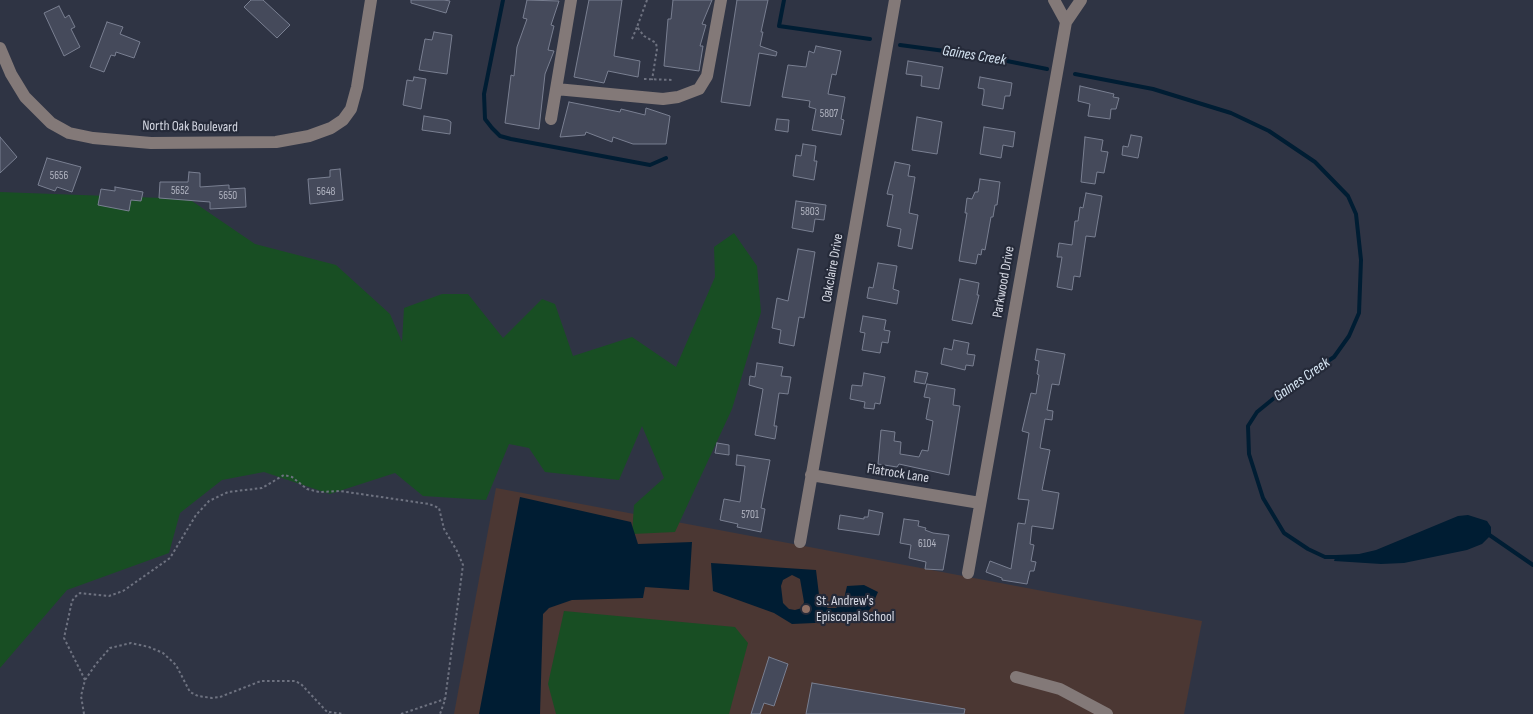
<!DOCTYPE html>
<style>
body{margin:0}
canvas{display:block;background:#2f3444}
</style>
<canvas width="1533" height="714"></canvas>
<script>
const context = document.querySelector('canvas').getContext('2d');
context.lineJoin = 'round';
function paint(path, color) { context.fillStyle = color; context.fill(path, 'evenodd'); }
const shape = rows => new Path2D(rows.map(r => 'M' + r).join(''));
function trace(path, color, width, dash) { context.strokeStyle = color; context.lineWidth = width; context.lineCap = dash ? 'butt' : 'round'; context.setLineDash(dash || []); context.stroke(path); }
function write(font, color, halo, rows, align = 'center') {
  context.font = font + ' "Sofia Sans Condensed",sans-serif'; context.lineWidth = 4.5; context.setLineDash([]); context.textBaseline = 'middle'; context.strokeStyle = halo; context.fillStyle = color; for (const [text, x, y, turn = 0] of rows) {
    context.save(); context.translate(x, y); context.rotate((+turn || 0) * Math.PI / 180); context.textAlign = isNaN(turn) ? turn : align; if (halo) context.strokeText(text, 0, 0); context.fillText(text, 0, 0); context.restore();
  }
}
paint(shape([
 [496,488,1202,621,1184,714,454,714]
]), '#4b3733');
paint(shape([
 [0,192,189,199,255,244,336,265,390,314,402,342,404,308,442,294,468,294,503,338,542,299,555,304,573,356,632,337,676,367,715,277,714,247,734,233,757,266,761,312,732,409,675,532,632,534,634,505,664,478,642,426,619,480,545,472,529,448,509,444,486,500,423,496,395,473,330,494,264,472,222,480,180,513,169,553,67,590,0,668],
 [564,611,735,627,748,643,729,714,556,714,548,684]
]), '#184e23');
paint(shape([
 [520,497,631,522,638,544,692,542,689,590,645,587,643,598,572,600,549,608,543,614,540,714,479,714],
 [1468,515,1487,521,1491,527,1491,535,1482,544,1467,550,1404,563,1381,564,1334,561,1336,555,1359,554,1376,550,1458,516],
 [711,563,816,570,820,603,828,608,836,608,843,603,847,586,864,585,878,592,871,608,859,621,792,624,774,613,713,591],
 [792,575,800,579,804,602,802,608,795,610,789,609,783,603,781,586,783,580]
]), '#001d33');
trace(shape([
 [503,0,484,94,485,119,492,128,500,136,511,139,650,165,666,158],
 [784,0,779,26,870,39],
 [900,45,982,56,1047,69],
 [1075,74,1153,89,1231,113,1269,131,1315,162,1348,196,1356,214,1361,260,1359,313,1349,336,1334,357,1284,390,1257,412,1248,426,1249,454,1263,498,1284,533,1308,549,1325,557,1337,557],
 [1488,534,1533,565]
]), '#001d33', 4);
const building = shape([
 [251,0,263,0,290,25,277,38,244,7,251,0],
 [411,0,444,0,450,1,446,13,411,3,411,0],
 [527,0,559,1,551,25,554,26,548,50,554,51,545,74,539,129,505,123,511,75,514,76,517,47,527,19,523,18,527,0],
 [589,0,622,0,614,56,640,61,638,77,608,71,604,83,574,77,589,0],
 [673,0,712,0,702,24,706,25,700,46,703,46,699,71,664,66,668,19,671,19,673,0],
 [737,0,768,0,761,32,763,32,760,46,777,52,776,56,759,53,750,106,721,102,737,0],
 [59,6,65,18,69,15,75,27,71,29,80,47,64,56,44,13,59,6],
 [107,22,123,27,120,34,140,42,134,58,116,52,115,56,111,55,104,72,90,67,107,22],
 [434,32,452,35,447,74,419,70,425,39,432,40,434,32],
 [816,46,841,51,836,75,832,74,828,94,845,97,841,119,844,120,841,135,812,130,816,109,809,107,810,101,782,97,788,65,806,67,809,51,814,53,816,46],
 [908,61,943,67,939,89,921,86,922,76,906,74,908,61],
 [414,77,426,79,421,109,403,105,407,80,413,81,414,77],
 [980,77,1012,83,1010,96,1005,96,1003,109,982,105,984,93,984,89,978,88,980,77],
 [1080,86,1114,94,1113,97,1119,98,1116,109,1111,109,1110,119,1088,116,1090,104,1078,101,1080,86],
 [569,102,620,112,621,109,645,115,646,108,670,116,666,144,633,144,613,137,612,142,586,132,585,135,560,137,569,102],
 [424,116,448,120,451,122,450,134,422,130,424,116],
 [917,117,942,122,937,154,912,150,917,117],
 [777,119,789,120,788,132,775,130,777,119],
 [984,127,1015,132,1013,147,1003,145,1001,158,980,154,984,127],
 [1131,135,1142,137,1138,158,1122,155,1123,146,1128,147,1131,135],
 [0,137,17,157,0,173,0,137],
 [1085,137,1103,140,1101,151,1108,152,1104,173,1097,172,1095,184,1081,182,1085,137],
 [803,144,816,146,814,161,817,161,814,180,793,176,796,155,801,156,803,144],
 [47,158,81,167,72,192,57,187,55,191,38,185,47,158],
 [895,162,910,165,908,176,915,177,909,213,918,215,912,249,898,246,901,229,887,226,893,195,887,194,895,162],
 [340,169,343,200,310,204,308,179,330,177,330,170,340,169],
 [189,172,200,173,200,187,229,185,229,189,245,188,246,207,210,209,210,202,159,198,160,182,188,182,189,172],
 [980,179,1000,182,997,205,995,205,993,217,991,217,985,250,982,249,981,255,978,254,976,264,959,261,967,213,965,213,967,198,972,199,975,192,978,192,980,179],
 [115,187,143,192,141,201,131,200,129,211,98,205,101,189,115,191,115,187],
 [1086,193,1102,196,1095,237,1086,236,1080,277,1074,276,1072,290,1057,287,1062,257,1057,257,1059,243,1072,245,1075,221,1078,221,1080,207,1083,208,1086,193],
 [796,201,826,205,824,220,815,219,813,232,792,228,796,201],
 [798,249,815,252,804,318,799,317,794,346,779,343,781,330,772,328,777,298,788,301,798,249],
 [878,263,897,266,893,289,899,291,897,304,867,298,869,287,873,288,878,263],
 [960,279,979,283,977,295,979,295,972,324,952,320,960,279],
 [863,316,886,320,884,330,890,331,888,343,882,342,880,353,862,350,865,333,860,332,863,316],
 [954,340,969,343,967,354,975,355,973,366,966,365,965,370,941,364,944,348,952,350,954,340],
 [1037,349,1065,354,1059,385,1052,384,1047,410,1053,411,1052,420,1045,419,1040,448,1050,450,1042,490,1059,493,1053,529,1032,526,1030,544,1034,545,1031,561,1036,562,1034,571,1030,571,1027,584,1002,580,1002,578,986,572,990,561,1011,569,1018,523,1025,524,1029,500,1018,499,1029,433,1022,431,1031,393,1036,394,1039,375,1037,374,1039,361,1035,360,1037,349],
 [757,363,783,367,781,376,791,377,788,394,779,393,774,426,777,426,775,439,755,435,763,389,749,385,750,376,755,377,757,363],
 [916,371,928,373,925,384,914,382,916,371],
 [864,373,885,377,880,404,875,403,874,409,864,408,865,402,850,399,852,385,862,386,864,373],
 [927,384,955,389,953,405,960,406,949,475,899,464,897,467,878,464,881,430,895,432,894,441,901,442,900,454,919,457,922,450,928,451,933,421,926,419,930,398,924,397,927,384],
 [717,443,729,445,729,455,715,453,717,443],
 [737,455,770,460,761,508,765,509,761,532,737,527,738,524,720,520,724,499,740,502,745,466,736,465,737,455],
 [869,510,883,513,879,535,838,529,840,515,864,519,864,517,868,517,869,510],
 [904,519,919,521,918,526,926,528,925,530,933,533,949,535,943,570,925,569,926,562,909,558,911,545,900,543,904,519],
 [769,657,788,664,774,706,764,703,760,714,751,714,769,657],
 [812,683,965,709,964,714,806,714,812,683]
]);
paint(building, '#454a5b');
trace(building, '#797f91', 1);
trace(shape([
 [647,0,637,27,644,36,656,43,657,49,652,80],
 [632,39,637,27],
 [644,79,673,80],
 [85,680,64,638,72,601,75,597,80,593,109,596,123,591,170,558,196,515,209,501,228,492,262,488,284,475,292,477,307,489,319,492,340,491,429,504,439,508,444,529,457,551,463,565,445,700,440,714],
 [329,712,344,714],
 [84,714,81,696,85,680,96,664,110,648,131,643,149,647,163,653,176,665,190,692,198,696,212,698,220,697,261,681,295,681,301,684,329,714],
 [401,714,445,699]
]), '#6e7280', 2, [2.5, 2.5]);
trace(shape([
 [1054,0,1066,22],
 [0,48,11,74,25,97,51,123,69,133,93,138,151,143,276,142,309,136,331,128,343,120,351,109,357,87,371,0],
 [556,89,663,99,678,97,699,89,707,76,721,0],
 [551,119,571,0],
 [811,475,980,503],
 [800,542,895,0],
 [968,573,1066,22,1081,0],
 [1016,677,1060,689,1107,714]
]), '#837978', 12);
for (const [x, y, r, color] of [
 [806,609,5,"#8d6e63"]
]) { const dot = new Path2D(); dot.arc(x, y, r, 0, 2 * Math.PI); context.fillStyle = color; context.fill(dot); trace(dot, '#252a39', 2); }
write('11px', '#b1b4c1', null, [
 ["5807",829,114],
 ["5656",59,176],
 ["5652",180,191],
 ["5648",326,192],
 ["5650",228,196],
 ["5803",810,212],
 ["5701",750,515],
 ["6104",927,544]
]);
write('14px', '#d5d8e3', '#252a39', [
 ["North Oak Boulevard",190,127,1],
 ["Oakclaire Drive",833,268,-80],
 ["Parkwood Drive",1004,282,-80],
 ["Flatrock Lane",898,474,9]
]);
write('14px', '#d5d8e3', '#252a39', [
 ["St. Andrew's",816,601],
 ["Episcopal School",816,617]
], 'left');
write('italic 15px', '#d6e5f3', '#252a39', [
 ["Gaines Creek",974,56,9],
 ["Gaines Creek",1302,380,-35]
]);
</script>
